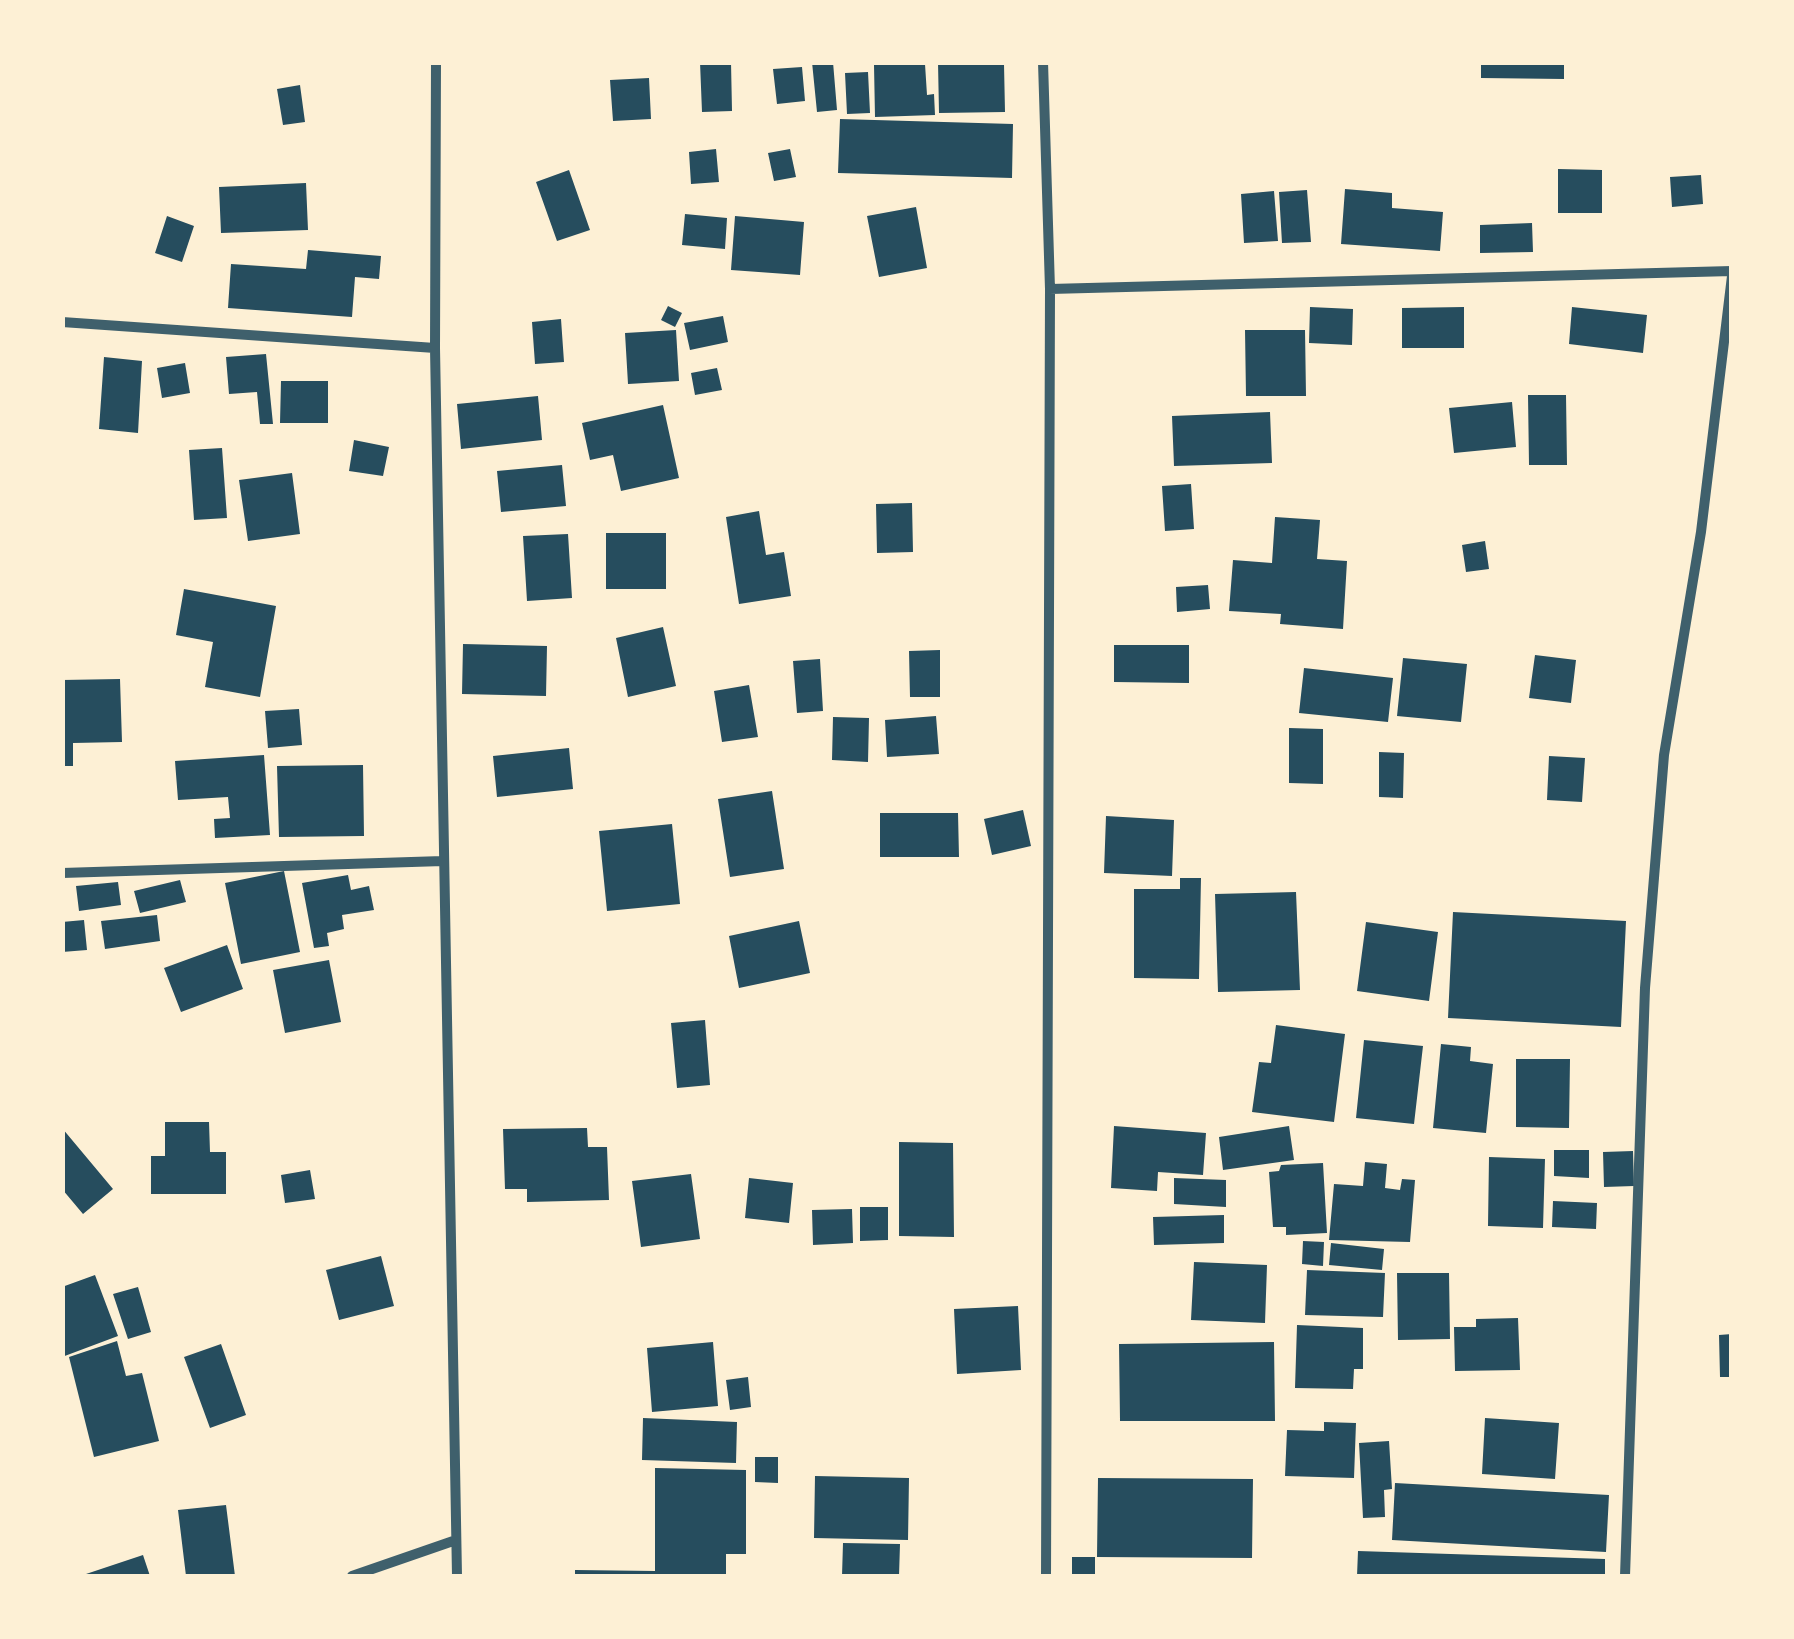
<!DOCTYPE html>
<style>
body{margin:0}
#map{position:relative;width:1794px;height:1639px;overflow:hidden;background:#fdf0d5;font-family:"Fira Sans",sans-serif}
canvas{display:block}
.frame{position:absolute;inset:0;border:65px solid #fdf0d5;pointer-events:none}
</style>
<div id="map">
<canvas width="1794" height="1639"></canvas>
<div class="frame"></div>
</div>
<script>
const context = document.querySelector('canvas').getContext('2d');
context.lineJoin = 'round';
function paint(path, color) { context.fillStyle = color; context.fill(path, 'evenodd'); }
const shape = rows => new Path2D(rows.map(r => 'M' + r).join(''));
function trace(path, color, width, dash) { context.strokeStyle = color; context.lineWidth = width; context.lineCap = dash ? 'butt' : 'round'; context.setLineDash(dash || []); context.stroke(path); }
paint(shape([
 [700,62,731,62,732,111,702,112],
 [812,62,833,62,837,110,817,112],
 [938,62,1004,64,1005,112,939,113],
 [1481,62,1564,62,1564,79,1481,78],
 [925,64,927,95,934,94,935,115,875,117,874,65],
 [802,67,805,101,777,104,773,69],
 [868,72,870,113,847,114,845,73],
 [649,78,651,119,613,121,610,80],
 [300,85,305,122,283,125,277,89],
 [840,119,1013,124,1012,178,838,173],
 [716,149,719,182,691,184,689,152],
 [790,149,796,177,774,181,768,153],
 [1558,169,1602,170,1602,213,1558,213],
 [569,170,590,230,557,241,536,182],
 [1701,175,1703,204,1672,207,1670,177],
 [306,183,308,230,221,233,219,187],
 [1345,189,1392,193,1392,208,1443,212,1440,251,1341,244],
 [1307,190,1311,242,1282,243,1279,192],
 [1274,191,1278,241,1244,243,1241,194],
 [916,207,927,268,879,277,867,216],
 [685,214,727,218,725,249,682,245],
 [167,216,194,226,182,262,155,253],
 [735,216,804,222,800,275,731,270],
 [1532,223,1533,252,1480,253,1480,225],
 [308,250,381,256,379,279,355,277,352,317,228,308,231,264,306,269],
 [668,306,682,313,675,327,661,320],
 [1310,307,1353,309,1352,345,1309,343],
 [1464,307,1464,348,1402,348,1402,308],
 [1572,307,1647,315,1643,353,1569,344],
 [723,316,728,342,690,350,684,323],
 [561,319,564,362,535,364,532,322],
 [676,330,679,381,628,384,625,333],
 [1245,330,1305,330,1306,396,1246,396],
 [266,354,273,424,260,424,257,392,229,394,226,357],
 [104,357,142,361,138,433,99,429],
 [185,363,190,393,162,398,157,368],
 [717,368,722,390,695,395,691,373],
 [281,381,328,381,328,423,280,423],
 [1528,395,1566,395,1567,465,1529,465],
 [538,396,542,440,461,449,457,404],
 [1512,402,1516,447,1454,453,1449,408],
 [663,405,679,478,621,491,613,455,590,460,582,423],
 [1270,412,1272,463,1174,466,1172,416],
 [354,440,389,447,383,476,349,471],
 [222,448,227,518,194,520,189,450],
 [562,465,566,506,501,512,497,471],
 [292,473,300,534,248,541,239,480],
 [1191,484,1194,529,1165,531,1162,486],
 [912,503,913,552,877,553,876,504],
 [759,511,766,555,784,552,791,596,739,604,726,517],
 [1275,517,1320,520,1317,559,1347,561,1343,629,1280,624,1281,614,1229,611,1233,560,1272,563],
 [606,533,666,533,666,589,606,589],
 [568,534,572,598,527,601,523,536],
 [1485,541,1489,569,1466,572,1462,545],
 [1208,585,1210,609,1177,612,1176,587],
 [184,589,276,606,260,697,205,687,213,642,176,635],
 [663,627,676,686,628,697,616,638],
 [463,644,547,646,546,696,462,694],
 [1114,645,1189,645,1189,683,1114,682],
 [940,650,940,697,910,697,909,651],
 [1535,655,1576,660,1571,703,1529,698],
 [1403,658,1467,664,1461,722,1397,716],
 [820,659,823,711,797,713,793,661],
 [1304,668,1393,678,1388,722,1299,713],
 [120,679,122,742,73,743,73,766,62,766,62,680],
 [749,685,758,737,722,742,714,691],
 [299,709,302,745,268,748,265,711],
 [936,716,939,754,887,757,885,720],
 [833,717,869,718,868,762,832,760],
 [1289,728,1323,729,1323,784,1289,783],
 [569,748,573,789,497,797,493,756],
 [1379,752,1404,753,1403,798,1379,797],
 [264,755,270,835,215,838,214,819,230,818,228,797,178,800,175,761],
 [1549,756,1585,758,1582,802,1547,800],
 [363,765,364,836,279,837,277,766],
 [772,791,784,869,730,877,718,799],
 [1023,810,1031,846,992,855,984,819],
 [880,813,958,813,959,857,880,857],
 [1106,816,1174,820,1172,876,1104,873],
 [672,824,680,904,607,911,599,831],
 [284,871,300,952,241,964,225,883],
 [348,875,351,890,369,886,374,910,342,915,344,929,327,933,329,946,314,948,302,883],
 [1180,878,1201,878,1199,979,1134,978,1134,889,1180,889],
 [180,880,186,902,140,913,134,891],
 [118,882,121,905,79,911,76,886],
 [1296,892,1300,990,1218,992,1215,894],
 [1453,912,1626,921,1621,1027,1448,1018],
 [157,915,160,941,105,949,101,921],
 [84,920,87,950,62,952,62,922],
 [799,921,810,973,739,988,729,936],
 [1366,922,1438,932,1429,1001,1357,991],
 [227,945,243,989,181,1012,164,968],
 [329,960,341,1022,285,1033,273,970],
 [705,1020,710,1085,677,1088,671,1023],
 [1276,1025,1345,1034,1334,1122,1252,1112,1259,1062,1271,1063],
 [1364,1040,1423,1046,1414,1124,1356,1118],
 [1441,1044,1471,1047,1470,1061,1493,1064,1486,1133,1433,1128],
 [1516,1059,1570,1059,1569,1128,1516,1127],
 [165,1122,209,1122,210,1152,226,1152,226,1194,151,1194,151,1156,165,1156],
 [1114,1126,1206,1133,1203,1175,1158,1172,1157,1191,1111,1188],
 [1289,1126,1294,1160,1223,1170,1219,1137],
 [62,1128,113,1189,83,1214,62,1189],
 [587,1128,588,1147,607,1147,609,1200,527,1202,527,1189,505,1189,503,1129],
 [899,1142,953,1143,954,1237,899,1236],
 [1554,1150,1589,1150,1589,1178,1554,1176],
 [1633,1151,1634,1186,1604,1187,1603,1152],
 [1489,1157,1545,1159,1543,1228,1488,1226],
 [1365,1162,1387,1164,1385,1188,1400,1190,1402,1179,1415,1180,1410,1242,1329,1240,1334,1184,1363,1186],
 [1323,1163,1327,1233,1286,1235,1286,1227,1273,1227,1269,1172,1279,1171,1281,1165],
 [310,1170,315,1199,285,1203,281,1175],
 [691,1174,700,1239,641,1247,632,1181],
 [749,1178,793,1183,789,1223,745,1218],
 [1174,1178,1226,1180,1226,1207,1174,1204],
 [1553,1201,1597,1203,1596,1229,1552,1227],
 [860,1207,888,1207,888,1240,860,1241],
 [852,1209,853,1243,813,1245,812,1210],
 [1224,1215,1224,1243,1154,1245,1153,1217],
 [1303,1241,1324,1242,1323,1266,1302,1264],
 [1331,1243,1384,1249,1382,1270,1329,1265],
 [381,1256,394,1306,339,1320,326,1270],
 [1194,1262,1267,1265,1265,1323,1191,1320],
 [1307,1270,1385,1273,1383,1317,1305,1315],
 [1397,1273,1449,1273,1450,1339,1398,1340],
 [95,1275,118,1336,62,1357,62,1287],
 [138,1287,151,1332,128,1339,113,1294],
 [1018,1306,1021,1370,957,1374,954,1309],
 [1518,1318,1520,1370,1455,1371,1454,1327,1476,1327,1476,1319],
 [1297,1325,1363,1328,1363,1369,1354,1369,1353,1389,1295,1388],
 [1732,1334,1732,1377,1720,1377,1719,1335],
 [117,1341,126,1376,142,1373,159,1441,94,1457,69,1357],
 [713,1342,718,1406,652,1412,647,1348],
 [1274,1342,1275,1421,1120,1421,1119,1344],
 [221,1344,246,1415,210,1428,184,1357],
 [748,1377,751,1407,730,1410,726,1380],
 [643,1418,737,1422,736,1463,642,1460],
 [1485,1418,1559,1423,1555,1479,1482,1474],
 [1324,1422,1356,1423,1354,1478,1285,1476,1287,1430,1324,1431],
 [1389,1441,1392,1489,1384,1490,1385,1517,1363,1518,1359,1443],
 [755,1457,778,1457,778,1483,755,1482],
 [655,1468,746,1470,746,1554,726,1554,726,1576,575,1576,575,1570,655,1571],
 [815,1476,909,1478,908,1540,814,1538],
 [1098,1478,1253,1479,1252,1558,1097,1557],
 [1395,1483,1609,1495,1606,1552,1392,1540],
 [226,1505,235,1576,186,1576,178,1510],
 [843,1543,900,1544,899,1576,842,1576],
 [1358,1551,1605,1559,1605,1576,1357,1576],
 [143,1555,150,1576,80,1576],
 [1072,1557,1095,1557,1095,1576,1072,1576]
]), '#264d5e');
trace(shape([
 [436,62,435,348,457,1576],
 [1043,62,1050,289,1046,1576],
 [1050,289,1732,271],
 [62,322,435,348],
 [62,873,443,861],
 [352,1576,456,1540],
 [1625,1576,1645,988,1664,755,1701,532,1732,276]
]), '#3f606c', 10);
</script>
